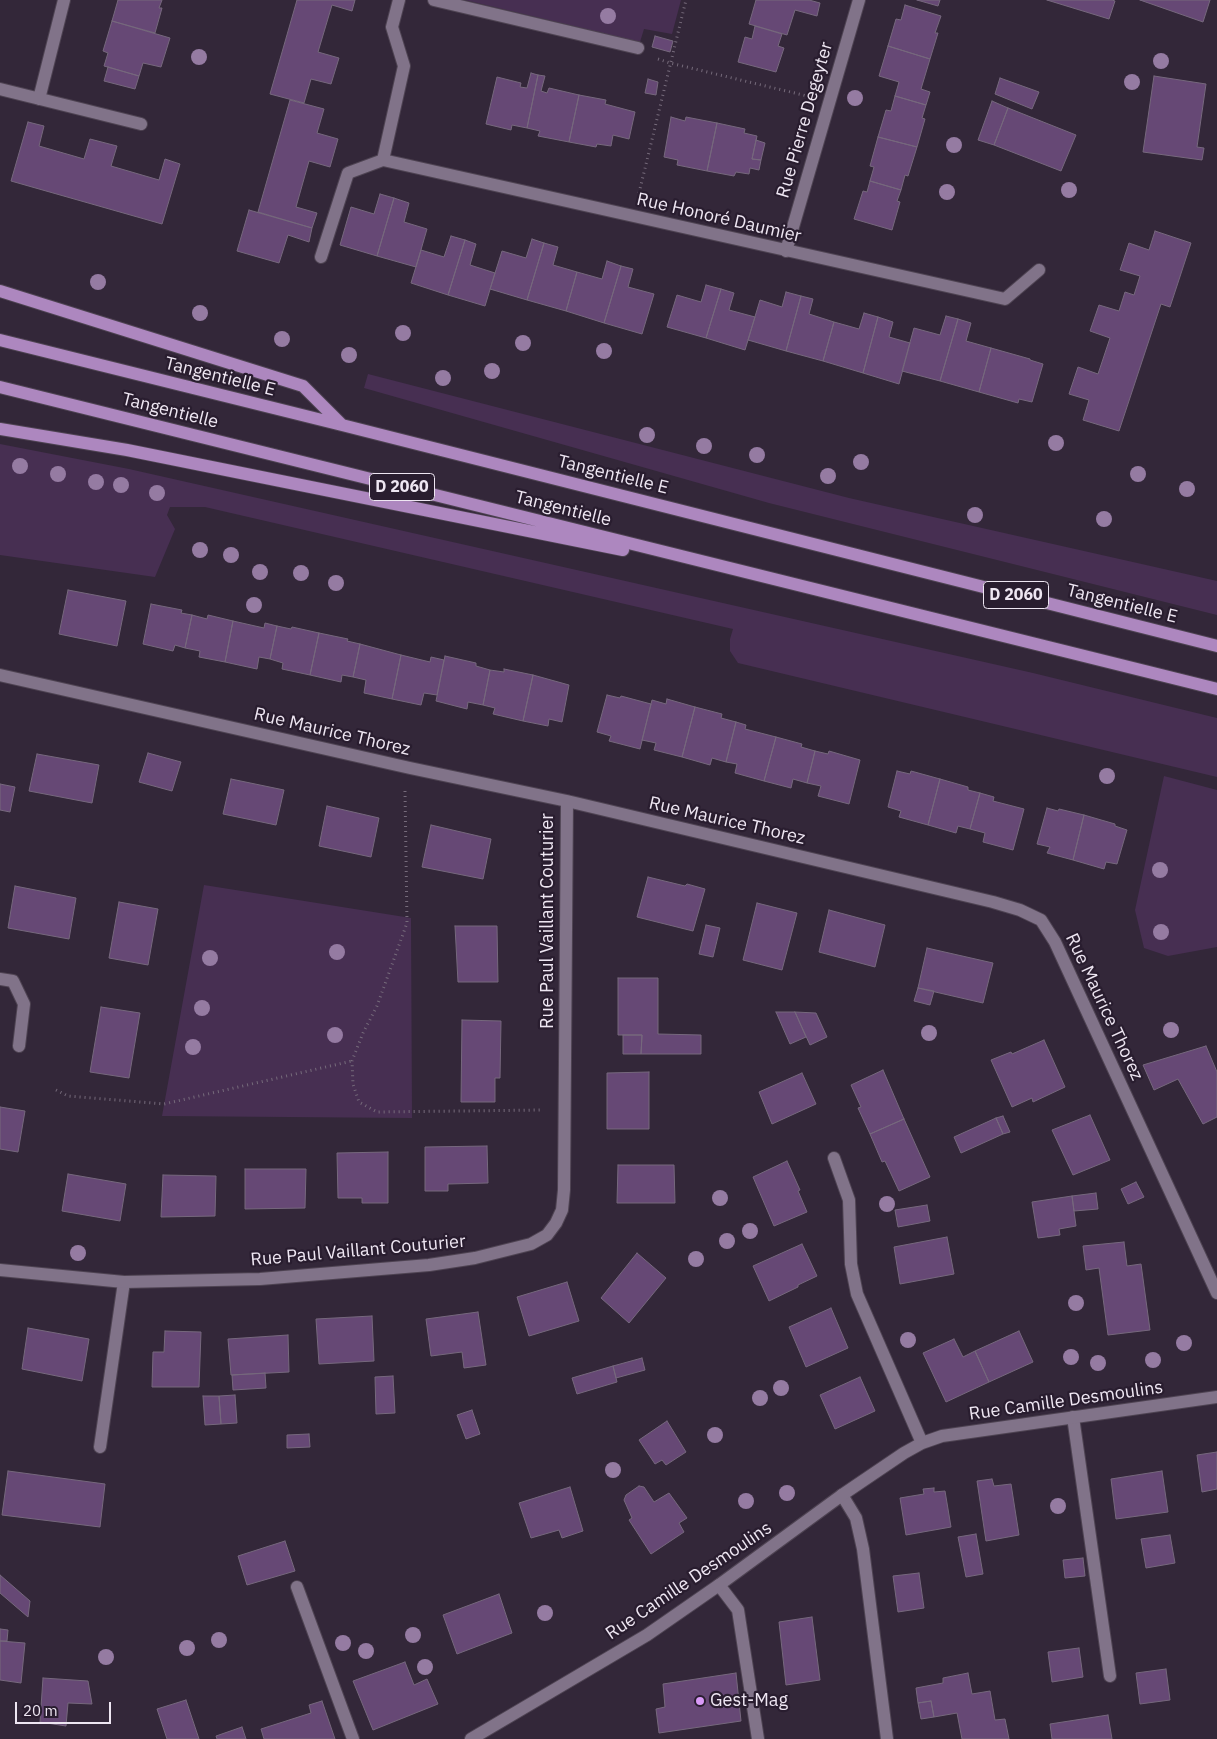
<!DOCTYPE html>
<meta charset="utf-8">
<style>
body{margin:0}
#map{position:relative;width:1217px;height:1739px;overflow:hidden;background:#332739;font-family:"IBM Plex Sans",sans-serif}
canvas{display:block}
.scale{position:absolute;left:15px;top:1702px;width:96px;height:22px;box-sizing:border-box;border:2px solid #eee6f2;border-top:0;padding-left:6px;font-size:15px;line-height:18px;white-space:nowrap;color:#eee6f2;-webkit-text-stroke:4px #291d2f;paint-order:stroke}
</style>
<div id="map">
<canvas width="1217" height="1739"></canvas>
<div class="scale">20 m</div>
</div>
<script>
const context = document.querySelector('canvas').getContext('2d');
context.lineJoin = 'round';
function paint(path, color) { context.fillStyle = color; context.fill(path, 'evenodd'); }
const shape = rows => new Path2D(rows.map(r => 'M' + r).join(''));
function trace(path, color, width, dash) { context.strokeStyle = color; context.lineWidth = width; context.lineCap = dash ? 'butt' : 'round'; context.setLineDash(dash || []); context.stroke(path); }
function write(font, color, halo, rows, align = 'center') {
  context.font = font + ' "IBM Plex Sans",sans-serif'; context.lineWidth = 4.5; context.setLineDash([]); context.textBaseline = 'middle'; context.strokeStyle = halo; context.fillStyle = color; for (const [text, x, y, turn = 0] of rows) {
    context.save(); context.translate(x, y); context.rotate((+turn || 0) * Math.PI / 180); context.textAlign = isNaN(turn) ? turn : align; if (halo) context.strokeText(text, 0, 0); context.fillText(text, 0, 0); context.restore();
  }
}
paint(shape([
 [465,0,681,0,672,34,644,29,640,42],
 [368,374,849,498,1217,581,1217,615,769,503,364,388],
 [0,444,129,469,1033,673,1217,718,1217,777,738,663,730,651,730,639,733,629,205,507,170,507,167,515,175,529,155,577,0,555],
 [1164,776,1217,790,1217,947,1168,956,1144,948,1135,910],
 [204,885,411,918,412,1118,162,1116]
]), '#472f52');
const building = shape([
 [118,0,162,0,159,8,162,8,155,33,112,21,118,0],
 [297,0,355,0,352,11,332,5,318,52,339,58,331,84,311,79,304,103,270,94,297,0],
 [756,0,809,0,820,3,817,16,795,10,787,35,749,24,756,0],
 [917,0,940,0,938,6,917,0],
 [1047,0,1112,0,1115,1,1109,19,1047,0],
 [1140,0,1210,0,1203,22,1140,0],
 [905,5,941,16,935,33,938,33,930,59,888,46,896,19,901,20,905,5],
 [112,21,170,38,161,67,143,63,139,76,104,66,108,53,103,51,112,21],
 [755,26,782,34,778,46,784,48,776,72,738,62,745,37,752,39,755,26],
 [655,36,673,41,670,52,652,47,655,36],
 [888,46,930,59,921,89,930,92,926,105,895,96,899,82,879,76,888,46],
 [108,67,139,76,135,89,104,81,108,67],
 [531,73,538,75,527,128,512,125,511,130,486,124,497,77,521,83,520,87,527,88,531,73],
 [538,75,545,76,541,91,547,93,549,88,579,95,569,142,538,136,540,131,527,128,538,75],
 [1154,76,1206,84,1197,147,1204,148,1202,160,1143,152,1154,76],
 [1000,78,1039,92,1032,109,995,94,1000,78],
 [648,79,658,82,656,95,645,93,648,79],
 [579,95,606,100,605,104,635,112,629,139,613,135,611,146,597,144,596,147,569,142,579,95],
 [895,96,926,105,922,118,925,119,917,147,878,137,886,110,891,111,895,96],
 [290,100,324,109,317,133,338,139,330,167,309,161,296,207,317,213,312,228,258,212,290,100],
 [992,101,1008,108,994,145,978,140,992,101],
 [1008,108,1076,135,1061,171,994,145,1008,108],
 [671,117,685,121,686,117,717,123,707,171,677,165,678,160,664,157,671,117],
 [28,122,44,126,39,146,84,159,90,139,117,146,111,166,159,180,165,159,180,164,162,224,11,181,28,122],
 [717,123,745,129,744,133,757,136,752,159,761,160,759,170,750,168,749,174,736,172,734,176,707,171,717,123],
 [878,137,917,147,908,176,905,175,901,190,870,181,874,167,870,166,878,137],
 [756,140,765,143,761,160,752,159,756,140],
 [870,181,901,190,897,201,900,202,892,230,854,219,863,191,867,192,870,181],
 [380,194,394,198,377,256,340,245,351,207,374,214,380,194],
 [394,198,409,203,404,222,427,229,416,267,377,256,394,198],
 [249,210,312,228,309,242,288,235,279,263,237,251,249,210],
 [1155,231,1191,243,1170,307,1161,304,1119,431,1083,420,1089,400,1069,394,1078,367,1098,374,1110,338,1090,331,1099,305,1119,311,1125,292,1134,295,1140,276,1120,270,1129,243,1149,250,1155,231],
 [451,236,465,240,448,295,411,283,421,250,444,257,451,236],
 [532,239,544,243,527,300,490,289,502,251,526,258,532,239],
 [465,240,476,244,470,265,495,273,485,306,448,295,465,240],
 [544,243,558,247,553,265,577,272,566,311,527,300,544,243],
 [607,261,621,266,604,323,566,311,577,272,602,279,607,261],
 [621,266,633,269,628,287,654,294,642,334,604,323,621,266],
 [706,285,721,289,706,338,667,327,677,295,701,302,706,285],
 [721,289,734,293,729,310,755,317,745,350,706,338,721,289],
 [786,292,801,296,786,351,748,340,760,300,782,307,786,292],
 [801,296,813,299,809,314,834,322,823,361,786,351,801,296],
 [864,313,878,317,863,373,823,361,834,322,859,329,864,313],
 [946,316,958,319,940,381,902,371,914,328,940,335,946,316],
 [878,317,893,322,889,337,910,343,899,384,863,373,878,317],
 [958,319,971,323,966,341,991,348,979,392,940,381,958,319],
 [991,348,1030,359,1030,360,1043,364,1032,402,1019,399,1018,403,979,392,991,348],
 [68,590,126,601,117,646,59,634,68,590],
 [151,604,182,610,181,613,192,615,185,648,175,645,173,651,143,644,151,604],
 [192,615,207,619,208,615,233,621,225,662,199,657,200,651,185,648,192,615],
 [233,621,264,628,265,623,277,626,270,659,259,657,257,669,225,662,233,621],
 [277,626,291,629,292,627,319,633,310,675,282,669,283,663,270,659,277,626],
 [319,633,348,639,347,641,360,644,353,677,342,675,341,682,310,675,319,633],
 [360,644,401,655,392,699,364,693,366,680,353,677,360,644],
 [401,655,430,662,431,657,444,660,437,695,424,693,421,705,392,699,401,655],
 [445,656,476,663,476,666,490,670,483,705,468,702,467,709,436,701,445,656],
 [504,669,533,675,523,721,493,714,495,708,483,705,490,670,504,672,504,669],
 [533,675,569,685,562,722,549,719,548,726,523,721,533,675],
 [607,695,620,698,621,696,651,704,640,749,609,741,611,736,597,732,607,695],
 [667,699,695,707,682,757,654,750,656,743,642,740,652,700,666,704,667,699],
 [695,707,722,714,721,718,736,722,726,762,712,758,710,765,682,757,695,707],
 [736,722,746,725,745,729,776,737,764,781,735,773,737,764,726,762,736,722],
 [776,737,802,744,801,747,815,751,807,783,793,779,791,788,764,781,776,737],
 [815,751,828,754,829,751,860,760,849,804,818,796,821,786,807,783,815,751],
 [148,753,181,762,172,791,139,782,148,753],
 [37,754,99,765,92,803,29,791,37,754],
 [897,771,910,774,911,771,940,779,928,825,899,817,901,811,888,807,897,771],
 [231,779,284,790,276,825,223,814,231,779],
 [940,779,968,787,968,790,980,793,970,829,958,826,956,833,928,825,940,779],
 [0,784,15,787,10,812,0,810,0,784],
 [980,793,994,797,993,801,1024,809,1013,850,983,842,985,833,970,829,980,793],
 [327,806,379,818,371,857,319,846,327,806],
 [1047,808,1058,811,1059,809,1084,815,1073,860,1047,853,1050,847,1037,844,1047,808],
 [1084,815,1115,824,1115,826,1127,830,1117,864,1106,862,1104,869,1073,860,1084,815],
 [431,825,491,839,483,879,422,867,431,825],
 [648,877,685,886,687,884,705,889,693,931,637,917,648,877],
 [15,886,76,898,69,939,8,928,15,886],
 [119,902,158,909,148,965,109,958,119,902],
 [757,903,797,913,782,970,743,960,757,903],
 [829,910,885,925,875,967,819,952,829,910],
 [706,925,720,928,713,957,699,954,706,925],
 [455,926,497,926,498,982,458,982,455,926],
 [927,948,993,963,983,1003,918,988,927,948],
 [618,978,658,978,658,1034,701,1035,701,1054,641,1054,642,1035,618,1035,618,978],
 [918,988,934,991,930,1005,914,1001,918,988],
 [101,1007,140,1013,129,1078,90,1072,101,1007],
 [776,1012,795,1012,806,1037,790,1044,776,1012],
 [795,1012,816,1013,827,1037,810,1045,795,1012],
 [462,1020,501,1021,500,1078,495,1078,495,1102,461,1102,462,1020],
 [623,1035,642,1035,641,1054,623,1054,623,1035],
 [1044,1040,1065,1087,1033,1102,1032,1098,1012,1107,991,1060,1011,1052,1012,1054,1044,1040],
 [1206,1046,1217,1072,1217,1117,1203,1124,1178,1079,1154,1090,1143,1065,1206,1046],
 [883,1070,904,1119,870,1134,858,1108,861,1107,851,1085,883,1070],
 [649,1072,649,1129,607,1129,607,1073,649,1072],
 [802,1073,816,1104,772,1124,759,1092,802,1073],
 [0,1107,25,1111,18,1152,0,1149,0,1107],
 [1090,1115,1110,1160,1073,1175,1052,1130,1090,1115],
 [1003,1116,1010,1132,1003,1134,996,1118,1003,1116],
 [996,1118,1003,1134,961,1153,954,1137,996,1118],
 [904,1119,930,1177,899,1191,885,1161,882,1162,870,1134,904,1119],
 [487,1146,488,1183,448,1184,448,1191,425,1191,425,1147,487,1146],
 [388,1152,388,1203,362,1203,362,1198,338,1198,337,1153,388,1152],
 [787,1161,800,1190,798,1191,807,1212,774,1226,753,1177,787,1161],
 [618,1165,674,1165,675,1203,617,1203,618,1165],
 [245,1169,306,1169,305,1208,245,1209,245,1169],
 [68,1174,126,1184,120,1221,62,1211,68,1174],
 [163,1175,216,1176,215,1216,161,1217,163,1175],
 [1136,1182,1144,1197,1128,1204,1121,1189,1136,1182],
 [1096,1193,1098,1209,1074,1211,1072,1196,1096,1193],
 [1072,1196,1076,1226,1059,1229,1060,1235,1038,1238,1032,1202,1072,1196],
 [927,1205,930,1221,898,1227,895,1210,927,1205],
 [947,1237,954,1274,900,1284,894,1247,947,1237],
 [1124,1242,1127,1266,1141,1264,1150,1330,1108,1335,1099,1268,1086,1270,1083,1246,1124,1242],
 [802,1244,817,1276,798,1285,798,1287,769,1301,753,1266,802,1244],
 [637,1253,666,1278,629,1323,601,1298,637,1253],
 [567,1282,579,1321,529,1336,517,1297,567,1282],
 [831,1308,848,1348,806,1367,789,1327,831,1308],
 [478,1312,486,1365,464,1368,462,1352,431,1356,426,1319,478,1312],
 [372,1316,374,1361,319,1364,316,1319,372,1316],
 [28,1328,89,1339,82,1381,22,1369,28,1328],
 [165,1331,201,1332,199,1387,152,1387,153,1352,164,1352,165,1331],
 [1019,1331,1033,1362,989,1382,975,1351,1019,1331],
 [288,1335,289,1372,231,1375,228,1339,288,1335],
 [954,1339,963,1357,975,1351,989,1382,946,1402,923,1353,954,1339],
 [642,1358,645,1370,616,1378,613,1366,642,1358],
 [613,1366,617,1382,577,1394,572,1378,613,1366],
 [265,1373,266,1388,233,1390,232,1375,265,1373],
 [393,1376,395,1413,376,1414,375,1377,393,1376],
 [860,1377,875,1411,835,1429,820,1395,860,1377],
 [235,1395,237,1423,221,1424,219,1396,235,1395],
 [203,1396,219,1396,221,1424,205,1425,203,1396],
 [472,1410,480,1434,466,1439,457,1415,472,1410],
 [667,1421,686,1452,666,1465,662,1460,655,1464,639,1440,667,1421],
 [309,1434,310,1447,287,1448,287,1435,309,1434],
 [1217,1452,1217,1489,1202,1492,1197,1455,1217,1452],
 [8,1471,105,1484,100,1527,2,1515,8,1471],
 [1162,1471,1168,1512,1116,1519,1111,1479,1162,1471],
 [992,1479,994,1486,1011,1484,1019,1535,986,1541,977,1481,992,1479],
 [639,1486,644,1487,654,1502,669,1493,687,1518,679,1523,684,1532,651,1554,629,1520,632,1518,624,1500,626,1495,639,1486],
 [570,1487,583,1531,562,1538,559,1530,531,1538,519,1503,570,1487],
 [934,1488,934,1492,945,1491,951,1527,906,1535,900,1498,924,1494,923,1489,934,1488],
 [976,1534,983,1574,966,1577,958,1537,976,1534],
 [1170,1535,1175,1563,1146,1568,1141,1539,1170,1535],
 [285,1541,295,1571,247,1585,238,1556,285,1541],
 [1083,1558,1085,1576,1065,1578,1063,1560,1083,1558],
 [919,1573,924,1608,898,1612,893,1576,919,1573],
 [0,1575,30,1601,28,1617,0,1593,0,1575],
 [499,1594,512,1633,457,1654,443,1615,499,1594],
 [812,1617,820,1680,786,1685,779,1622,812,1617],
 [0,1629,8,1630,7,1641,0,1641,0,1629],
 [0,1641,25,1643,21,1683,0,1680,0,1641],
 [1079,1648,1083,1677,1052,1682,1048,1652,1079,1648],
 [405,1662,414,1685,427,1679,438,1704,373,1730,353,1681,405,1662],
 [1166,1669,1170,1700,1140,1704,1136,1673,1166,1669],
 [736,1673,741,1721,659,1733,656,1709,665,1707,663,1684,736,1673],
 [968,1673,972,1694,990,1691,995,1720,1005,1719,1009,1739,962,1739,957,1713,934,1717,931,1701,918,1703,916,1688,943,1683,943,1678,968,1673],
 [43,1678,88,1681,92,1704,68,1703,66,1726,40,1722,43,1678],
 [186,1700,199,1739,167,1739,157,1709,186,1700],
 [322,1701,335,1739,264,1739,261,1729,311,1713,309,1705,322,1701],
 [931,1701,934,1717,921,1719,918,1703,931,1701],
 [1108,1715,1112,1739,1052,1739,1050,1724,1108,1715],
 [242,1727,246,1739,217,1739,216,1736,242,1727]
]);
paint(building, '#664875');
trace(building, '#76687d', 1);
const service = shape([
 [1073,1417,1110,1676],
 [100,1447,124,1282],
 [842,1495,856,1518,863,1549,887,1739],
 [719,1585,738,1610,758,1739],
 [297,1587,353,1739]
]);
const minor = shape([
 [399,0,392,27,404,66,383,160,1005,299,1039,270],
 [434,0,638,48],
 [0,89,141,124],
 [39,99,64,0],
 [786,251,859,0],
 [321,257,348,173,383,160],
 [0,675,410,768,567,801,993,902,1020,910,1041,920,1055,942,1217,1293],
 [0,979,13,981,24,1004,19,1046],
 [834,1158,849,1200,851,1264,857,1294,922,1443],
 [0,1270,124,1282,260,1279,429,1265,475,1258,531,1244,547,1235,556,1223,562,1210,564,1190,567,801],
 [471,1739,647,1635,719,1585,842,1495,904,1453,922,1443,942,1436,1217,1397]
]);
const primary = shape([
 [0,291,303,386,342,425],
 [0,340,342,425,1217,646],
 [0,387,1217,689],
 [0,429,127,450,623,550]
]);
trace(service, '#4e4352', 14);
trace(minor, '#4e4352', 14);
trace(primary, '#4e4352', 14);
trace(shape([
 [658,59,670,63,807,96],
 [639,193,686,0],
 [405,791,407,923,377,1006,363,1033,352,1061,353,1084,359,1102,377,1112,542,1110],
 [56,1090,68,1096,164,1104,352,1061]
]), '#766b7b', 3, [1, 4]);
trace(service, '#817389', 12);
trace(minor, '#817389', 12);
trace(primary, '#ad87bf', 12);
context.fillStyle = '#957ba2';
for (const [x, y] of [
 [608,16],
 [199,57],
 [1161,61],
 [1132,82],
 [855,98],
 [954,145],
 [1069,190],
 [947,192],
 [98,282],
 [200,313],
 [403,333],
 [282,339],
 [523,343],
 [604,351],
 [349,355],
 [492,371],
 [443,378],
 [647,435],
 [1056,443],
 [704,446],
 [757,455],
 [861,462],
 [20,466],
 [58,474],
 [1138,474],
 [828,476],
 [96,482],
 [121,485],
 [1187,489],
 [157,493],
 [975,515],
 [1104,519],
 [200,550],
 [231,555],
 [260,572],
 [301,573],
 [336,583],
 [254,605],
 [1107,776],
 [1160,870],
 [1161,932],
 [337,952],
 [210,958],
 [202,1008],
 [1171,1030],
 [929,1033],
 [335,1035],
 [193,1047],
 [720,1198],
 [887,1204],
 [750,1231],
 [727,1241],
 [78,1253],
 [696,1259],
 [1076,1303],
 [908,1340],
 [1184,1343],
 [1071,1357],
 [1153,1360],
 [1098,1363],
 [781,1388],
 [760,1398],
 [715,1435],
 [613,1470],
 [787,1493],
 [746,1501],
 [1058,1506],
 [545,1613],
 [413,1635],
 [219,1640],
 [343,1643],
 [187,1648],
 [366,1651],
 [106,1657],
 [425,1667]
]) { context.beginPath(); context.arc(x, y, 8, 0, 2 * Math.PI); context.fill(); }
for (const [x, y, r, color] of [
 [700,1701,5,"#d99af7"]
]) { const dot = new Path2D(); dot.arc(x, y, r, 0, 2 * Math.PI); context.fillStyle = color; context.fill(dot); trace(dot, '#291d2f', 2); }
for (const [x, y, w] of [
 [402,487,65],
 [1016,595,65]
]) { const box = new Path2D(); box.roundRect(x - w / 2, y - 13.5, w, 27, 4); context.fillStyle = '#291d2f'; context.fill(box); trace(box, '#eee6f2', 1); }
write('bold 16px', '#eee6f2', null, [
 ["D 2060",402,487],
 ["D 2060",1016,595]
]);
write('18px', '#eee6f2', '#291d2f', [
 ["Rue Pierre Degeyter",805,120,-74],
 ["Rue Honoré Daumier",719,218,13],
 ["Tangentielle E",220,377,14],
 ["Tangentielle",170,411,14],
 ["Tangentielle E",613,475,14],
 ["Tangentielle",563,509,14],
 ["Tangentielle E",1122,604,14],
 ["Rue Maurice Thorez",332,732,13],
 ["Rue Maurice Thorez",727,821,13],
 ["Rue Paul Vaillant Couturier",548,921,-90],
 ["Rue Maurice Thorez",1104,1007,65],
 ["Rue Paul Vaillant Couturier",358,1251,-5],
 ["Rue Camille Desmoulins",1066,1401,-8],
 ["Rue Camille Desmoulins",689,1581,-34]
]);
write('18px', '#eee6f2', '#291d2f', [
 ["Gest-Mag",710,1701]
], 'left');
</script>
